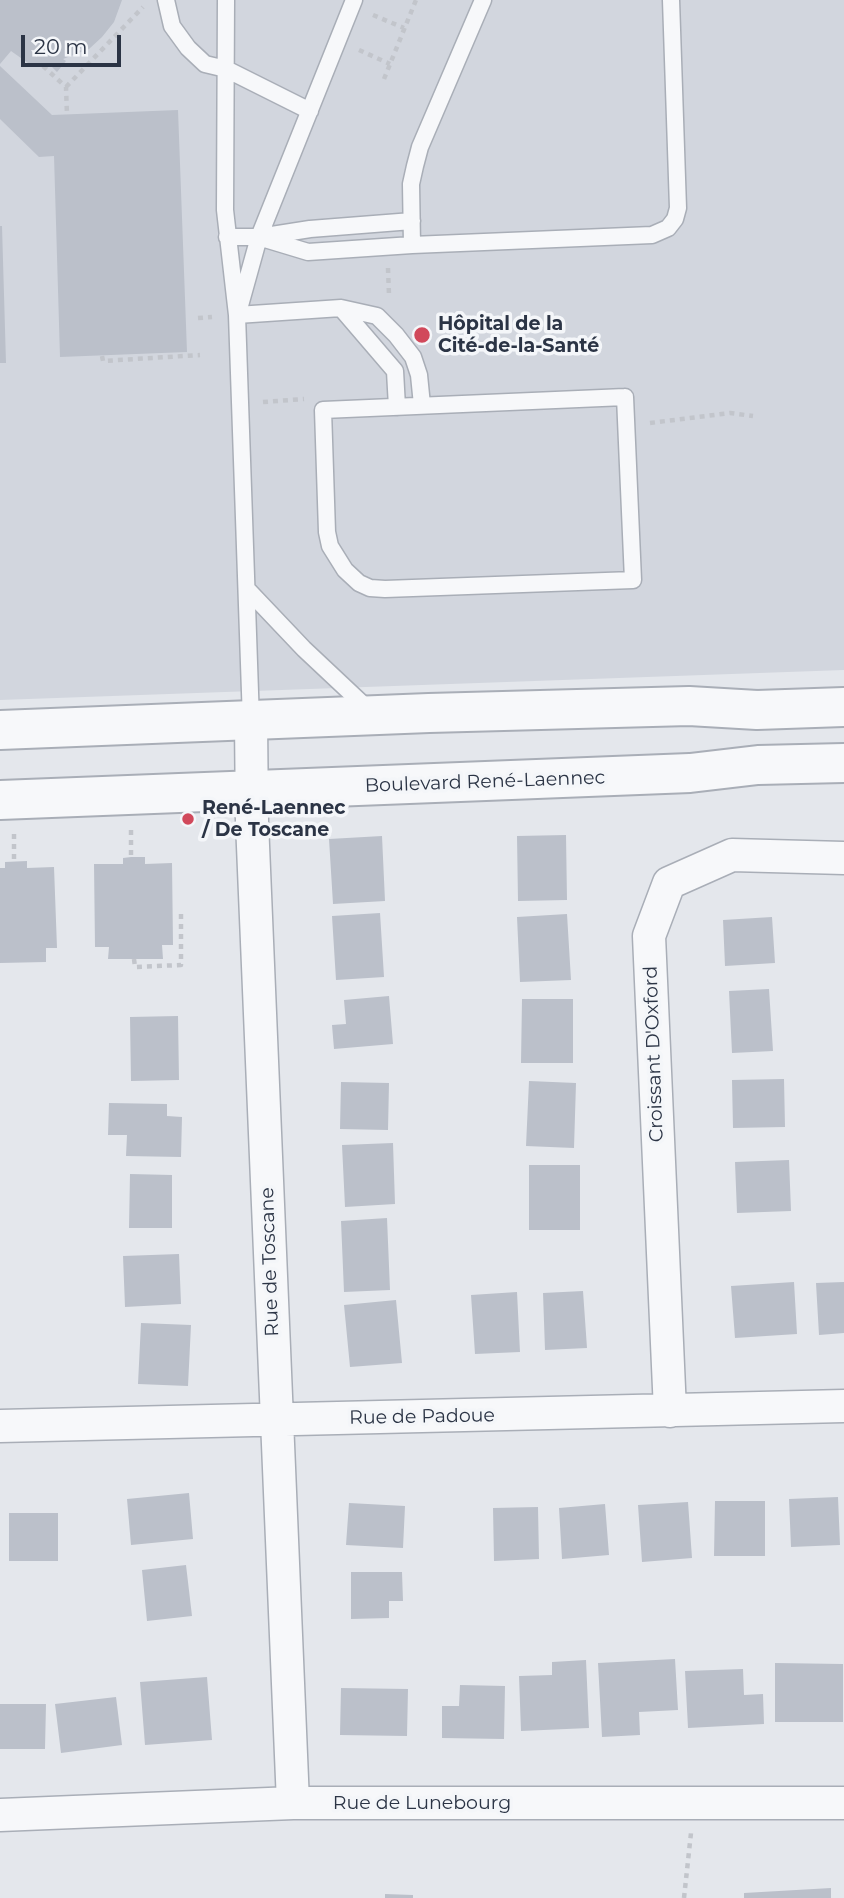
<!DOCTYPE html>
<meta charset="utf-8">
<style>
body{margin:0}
#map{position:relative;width:844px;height:1898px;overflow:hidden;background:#e4e7ec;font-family:Montserrat,sans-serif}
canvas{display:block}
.scale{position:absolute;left:21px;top:35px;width:100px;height:32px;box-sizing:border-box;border:4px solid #2b3445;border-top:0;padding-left:9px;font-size:21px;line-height:24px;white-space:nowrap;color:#2b3445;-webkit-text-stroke:5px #f4f6f9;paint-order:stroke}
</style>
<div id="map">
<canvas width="844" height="1898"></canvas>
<div class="scale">20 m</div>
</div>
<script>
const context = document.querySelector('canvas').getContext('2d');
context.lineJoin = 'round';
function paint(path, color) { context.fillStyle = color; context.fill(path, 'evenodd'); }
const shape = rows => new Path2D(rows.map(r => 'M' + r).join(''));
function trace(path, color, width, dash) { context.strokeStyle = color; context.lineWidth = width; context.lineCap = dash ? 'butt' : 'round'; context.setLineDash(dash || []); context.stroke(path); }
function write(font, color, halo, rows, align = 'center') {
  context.font = font + ' Montserrat,sans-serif'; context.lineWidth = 7; context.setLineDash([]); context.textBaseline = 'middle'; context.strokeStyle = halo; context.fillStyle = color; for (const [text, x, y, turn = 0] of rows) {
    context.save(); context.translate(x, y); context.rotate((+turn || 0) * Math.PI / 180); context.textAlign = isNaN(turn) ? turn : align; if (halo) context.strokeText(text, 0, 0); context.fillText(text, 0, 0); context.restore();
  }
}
paint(shape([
 [0,0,844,0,844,670,0,700]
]), '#d2d6de');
paint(shape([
 [0,0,122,0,114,22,102,37,89,49,63,59,66,61,57,72,52,67,28,63,11,51,0,64],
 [0,66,52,115,178,110,187,352,60,357,54,156,39,157,0,119],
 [0,226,2,226,6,363,0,363],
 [566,835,567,900,518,901,517,836],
 [382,836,385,901,333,904,329,839],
 [131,857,145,857,145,864,172,863,173,945,162,945,163,959,108,959,109,947,95,947,94,864,123,864,123,858],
 [27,861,27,868,54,867,57,948,46,948,46,962,0,963,0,868,5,868,5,862],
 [380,913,384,977,336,980,332,916],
 [567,914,571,980,520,982,517,917],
 [772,917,775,963,725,966,723,920],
 [769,989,773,1051,732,1053,729,991],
 [389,996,393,1044,334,1049,332,1025,346,1024,344,1000],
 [522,999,573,999,573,1063,521,1063],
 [178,1016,179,1080,131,1081,130,1017],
 [784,1079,785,1127,733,1128,732,1080],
 [529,1081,576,1083,574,1148,526,1146],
 [341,1082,389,1083,388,1130,340,1129],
 [109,1103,167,1104,167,1116,182,1117,181,1157,126,1156,127,1135,108,1135],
 [393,1143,395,1204,345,1207,342,1145],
 [789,1160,791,1211,737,1213,735,1162],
 [529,1165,580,1165,580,1230,529,1230],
 [130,1174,172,1175,172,1228,129,1228],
 [387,1218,390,1290,344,1292,341,1221],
 [179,1254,181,1304,125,1307,123,1256],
 [794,1282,797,1334,735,1338,731,1286],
 [844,1282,844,1333,819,1335,816,1283],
 [583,1291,587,1348,545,1350,543,1293],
 [517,1292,520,1352,475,1354,471,1295],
 [396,1300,402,1363,350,1367,344,1305],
 [141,1323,191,1325,188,1386,138,1384],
 [189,1493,193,1539,131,1545,127,1499],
 [838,1497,840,1545,791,1547,789,1499],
 [715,1501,765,1501,765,1556,714,1556],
 [688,1502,692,1558,642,1562,638,1505],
 [349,1503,405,1506,403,1548,346,1545],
 [605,1504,609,1555,562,1559,559,1508],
 [538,1507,539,1559,494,1561,493,1508],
 [9,1513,58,1513,58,1561,9,1561],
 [186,1565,192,1616,147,1621,142,1570],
 [351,1572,402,1572,403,1601,389,1601,389,1618,351,1619],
 [675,1659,678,1710,639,1712,640,1735,602,1737,598,1663],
 [586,1660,589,1728,521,1731,519,1676,552,1675,552,1662],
 [775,1663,843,1664,843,1722,775,1722],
 [743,1669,744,1695,763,1694,764,1724,688,1728,685,1671],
 [207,1677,212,1740,145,1745,140,1682],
 [460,1685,505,1686,504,1739,442,1738,442,1706,459,1706],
 [341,1688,408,1689,407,1736,340,1735],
 [116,1697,122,1745,61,1753,55,1704],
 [0,1704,46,1704,45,1749,0,1749],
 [831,1888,831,1898,744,1898,744,1893],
 [385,1894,413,1895,413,1898,385,1898]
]), '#bbc0ca');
const service = shape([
 [166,0,172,26,188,48,205,64,226,69,310,111],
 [226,0,225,210,237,315,251,721],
 [483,0,420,147,415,166,411,184,412,245,652,235,668,228,675,219,678,208,671,0],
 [227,237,259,237,310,229,412,221],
 [265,239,308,252,412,245],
 [341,308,395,371,397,407],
 [239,309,259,237,354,0],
 [237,315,341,308,377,316,396,335,413,357,419,375,422,405],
 [625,397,633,580,385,589,370,588,359,583,345,570,330,546,327,532,323,410,625,397],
 [247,589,304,649,370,711]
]);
const minor = shape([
 [251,721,252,822,293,1803],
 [670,1411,649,936,669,883,732,855,844,858],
 [0,1426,844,1406],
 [0,1815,293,1803,844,1803]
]);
const tertiary = shape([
 [0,730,429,713,689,706,757,710,844,707],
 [0,800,690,773,758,765,844,763]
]);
trace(service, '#a9aeb7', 19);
trace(minor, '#a9aeb7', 35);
trace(tertiary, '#a9aeb7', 42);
trace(shape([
 [373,15,404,28],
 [359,50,390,64],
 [43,66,66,87,67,115],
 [384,79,416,0],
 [66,87,143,7],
 [388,268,389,295],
 [198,318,212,317],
 [102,356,103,361,200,355],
 [263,402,304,399],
 [650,423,730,413,753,416],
 [131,830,131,857],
 [14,834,14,861],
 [134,959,135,967,181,965,181,912],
 [684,1898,691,1833]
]), '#c2c5cb', 4.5, [5, 5]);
trace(service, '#f7f8fa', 16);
trace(minor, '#f7f8fa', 32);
trace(tertiary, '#f7f8fa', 38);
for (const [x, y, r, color] of [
 [422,335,9,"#d1495b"],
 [188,819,7,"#d1495b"]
]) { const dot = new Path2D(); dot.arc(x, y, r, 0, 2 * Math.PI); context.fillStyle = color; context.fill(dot); trace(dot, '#f4f6f9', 2.5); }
write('bold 19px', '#2b3445', '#f4f6f9', [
 ["Hôpital de la",438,324],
 ["Cité-de-la-Santé",438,346],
 ["René-Laennec",202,808],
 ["/ De Toscane",202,830]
], 'left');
write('19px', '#2b3445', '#f4f6f9', [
 ["Boulevard René-Laennec",485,782,-2],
 ["Croissant D'Oxford",654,1054,-92],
 ["Rue de Toscane",270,1262,-92],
 ["Rue de Padoue",422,1417,-1],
 ["Rue de Lunebourg",422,1803]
]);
</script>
